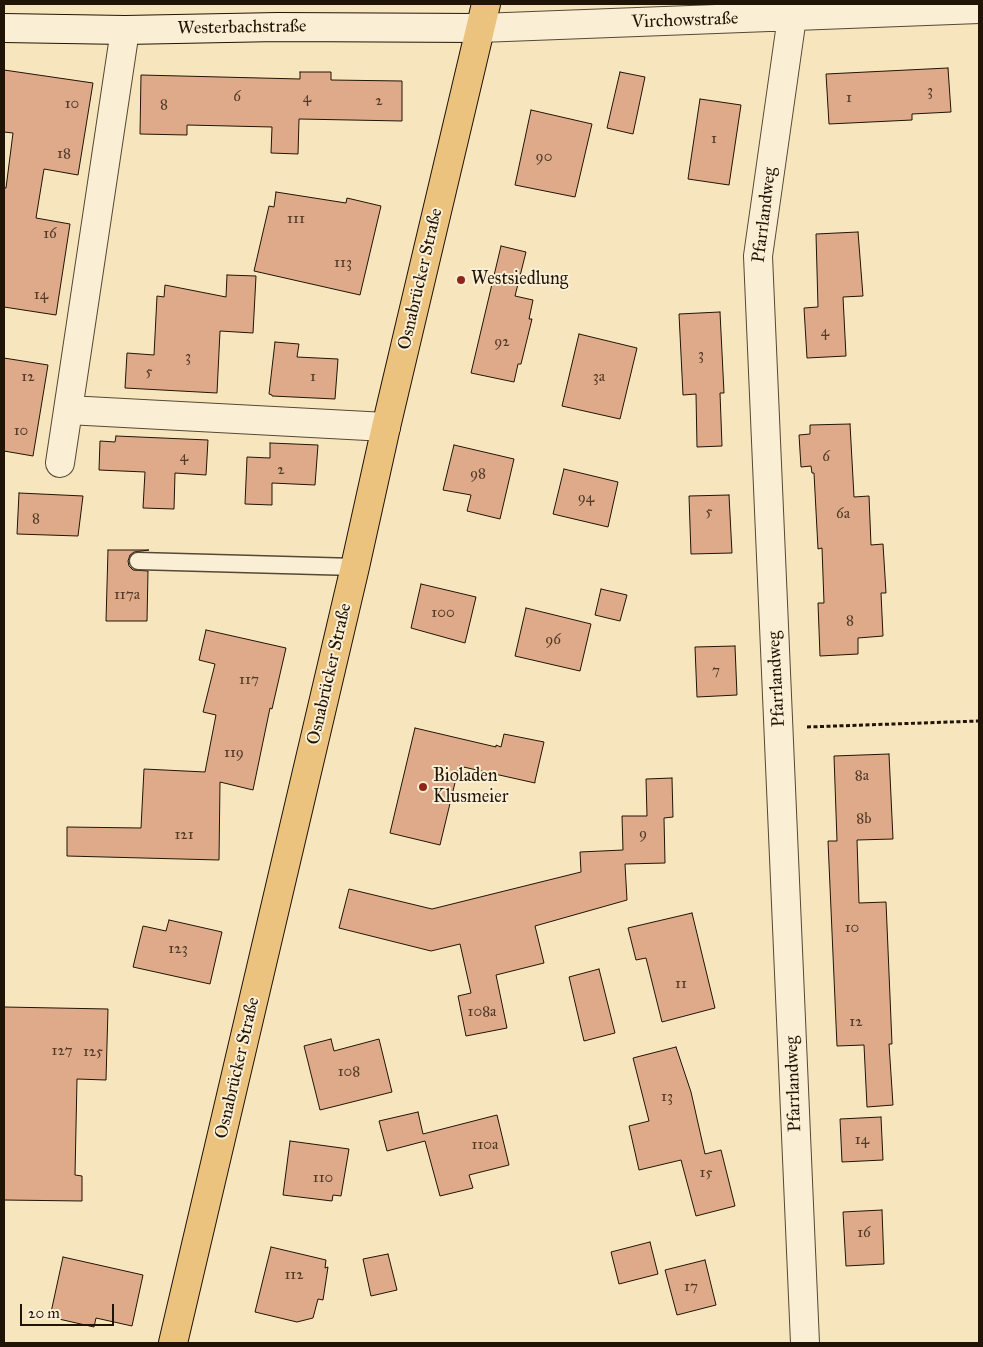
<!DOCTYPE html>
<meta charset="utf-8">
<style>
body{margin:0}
#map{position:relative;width:983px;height:1347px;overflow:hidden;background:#f7e6bd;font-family:"IM FELL Great Primer",serif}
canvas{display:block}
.frame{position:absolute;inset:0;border:5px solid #201406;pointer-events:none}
.scale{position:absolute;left:20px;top:1304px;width:94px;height:22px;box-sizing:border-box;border:2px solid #201406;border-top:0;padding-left:6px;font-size:15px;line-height:18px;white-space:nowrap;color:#201406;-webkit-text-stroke:4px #faefd4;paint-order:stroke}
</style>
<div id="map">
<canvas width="983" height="1347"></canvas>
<div class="frame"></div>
<div class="scale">20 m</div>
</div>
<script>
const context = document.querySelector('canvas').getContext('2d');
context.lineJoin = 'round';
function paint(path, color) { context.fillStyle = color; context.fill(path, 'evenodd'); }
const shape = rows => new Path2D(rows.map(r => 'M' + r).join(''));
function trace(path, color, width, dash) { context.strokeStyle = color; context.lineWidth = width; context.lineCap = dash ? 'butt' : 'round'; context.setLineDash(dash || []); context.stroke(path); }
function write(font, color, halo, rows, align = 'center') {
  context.font = font + ' "IM FELL Great Primer",serif'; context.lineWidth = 4; context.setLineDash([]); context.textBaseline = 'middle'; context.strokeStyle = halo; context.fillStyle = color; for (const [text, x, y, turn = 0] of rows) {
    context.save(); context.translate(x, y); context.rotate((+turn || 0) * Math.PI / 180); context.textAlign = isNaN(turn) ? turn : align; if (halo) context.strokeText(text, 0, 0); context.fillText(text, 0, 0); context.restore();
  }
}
const building = shape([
 [948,68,951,112,912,114,912,120,829,124,826,74,948,68],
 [4,70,93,83,78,175,44,169,36,218,70,224,56,315,4,307,4,188,6,188,13,133,4,132,4,70],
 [300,72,331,72,331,80,402,81,402,121,299,119,298,154,271,153,272,127,187,125,187,135,140,134,141,75,300,79,300,72],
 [620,72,645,77,633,134,607,128,620,72],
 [700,99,741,105,729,185,688,179,700,99],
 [531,110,592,124,575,197,515,185,531,110],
 [276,192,346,203,347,198,381,206,360,295,254,271,269,206,274,207,276,192],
 [858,232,863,296,843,297,846,356,807,358,804,308,818,307,816,234,858,232],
 [501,246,526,252,515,296,533,300,529,319,532,319,521,364,518,364,514,382,471,373,501,246],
 [227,275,256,276,253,333,220,331,217,393,125,388,127,353,154,355,157,296,164,297,165,285,226,297,227,275],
 [720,312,724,393,720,393,722,446,697,447,696,394,683,395,679,314,720,312],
 [579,334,637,348,620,419,562,406,579,334],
 [275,342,299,344,297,357,338,359,335,399,272,396,272,395,269,394,275,342],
 [4,358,48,365,33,456,4,451,4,358],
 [850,424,854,497,869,496,871,545,883,544,886,593,881,593,883,636,858,638,858,654,820,656,818,603,824,603,822,548,818,549,814,473,812,473,811,466,801,467,799,435,810,434,810,425,850,424],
 [116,436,208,440,206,475,175,473,174,509,143,508,145,472,99,470,100,441,115,442,116,436],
 [270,443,318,445,315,485,272,483,272,505,245,504,247,457,270,458,270,443],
 [454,445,514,459,500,519,467,511,471,495,443,490,454,445],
 [564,469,618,482,608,527,553,514,564,469],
 [19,493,83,496,78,536,17,534,19,493],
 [729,495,732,553,691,554,689,496,729,495],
 [108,550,149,550,134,552,130,555,128,561,129,566,133,570,148,571,147,621,106,621,108,550],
 [421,584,476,597,465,643,411,628,421,584],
 [601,589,627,595,620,621,595,615,601,589],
 [526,608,591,624,580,671,515,656,526,608],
 [206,630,286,648,272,709,270,708,253,790,220,782,219,860,67,856,67,827,141,828,144,769,205,772,216,715,203,712,215,664,199,660,206,630],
 [735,646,737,695,697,697,695,647,735,646],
 [415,728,496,747,496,745,501,747,504,734,544,742,535,781,535,783,459,766,440,845,390,833,415,728],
 [889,754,893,839,857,840,859,903,886,902,892,1044,889,1044,893,1105,867,1107,864,1045,837,1046,828,841,837,841,834,756,889,754],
 [672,778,673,817,664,818,665,863,625,864,627,900,535,926,544,963,496,975,507,1028,466,1036,458,996,471,993,460,944,431,951,339,928,349,889,432,909,581,872,580,852,623,850,622,816,647,816,646,779,672,778],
 [692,913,715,1008,662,1022,646,958,636,960,628,928,692,913],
 [169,920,222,932,210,984,133,967,143,926,166,931,169,920],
 [599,969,615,1033,584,1041,569,977,599,969],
 [4,1007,108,1009,106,1080,77,1079,75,1175,82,1176,82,1201,4,1200,4,1007],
 [331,1039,334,1051,379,1039,392,1092,320,1110,304,1046,331,1039],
 [676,1047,691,1092,705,1154,721,1150,735,1206,696,1216,681,1160,639,1170,629,1126,649,1121,633,1058,676,1047],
 [418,1112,423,1134,497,1115,509,1165,469,1175,473,1188,440,1196,425,1141,387,1151,379,1121,418,1112],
 [881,1117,883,1160,842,1162,840,1119,881,1117],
 [290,1141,349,1149,341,1196,333,1195,332,1201,283,1195,290,1141],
 [882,1210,884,1264,846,1266,843,1212,882,1210],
 [650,1242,658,1274,619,1284,611,1252,650,1242],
 [271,1247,326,1260,325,1268,328,1267,323,1300,318,1299,313,1318,297,1322,255,1312,271,1247],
 [388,1254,397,1290,371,1296,363,1259,388,1254],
 [63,1257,143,1275,132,1326,96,1318,94,1327,50,1317,63,1257],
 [705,1260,716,1305,677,1315,665,1270,705,1260]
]);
paint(building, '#deaa89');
trace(building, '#201406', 1);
const lane = shape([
 [138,561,355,567]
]);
const street = shape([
 [792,17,758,256,805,1343],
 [480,28,979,9],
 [125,30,68,410,386,427],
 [60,463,68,410]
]);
const secondary = shape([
 [4,28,125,30,278,27,480,28]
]);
const primary = shape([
 [173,1343,355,567,386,427,486,4]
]);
trace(lane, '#564834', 19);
trace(street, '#564834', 30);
trace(secondary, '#201406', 30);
trace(primary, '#201406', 30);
trace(shape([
 [807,727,979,721]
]), '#201406', 3, [4, 2.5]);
trace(lane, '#faefd4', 16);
trace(street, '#faefd4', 28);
trace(secondary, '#faefd4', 28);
trace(primary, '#ecc37e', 28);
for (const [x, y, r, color] of [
 [461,280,5,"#8f2418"],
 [423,787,5,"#8f2418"]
]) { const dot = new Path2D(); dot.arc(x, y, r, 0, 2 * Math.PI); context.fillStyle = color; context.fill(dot); trace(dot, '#faefd4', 2); }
write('15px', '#503a27', null, [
 ["3",930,91],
 ["6",237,97],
 ["4",307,98],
 ["1",849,98],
 ["2",379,101],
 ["10",72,104],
 ["8",164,105],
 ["1",714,139],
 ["18",64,154],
 ["90",544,157],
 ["111",296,219],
 ["16",50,234],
 ["113",343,263],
 ["14",41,295],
 ["4",825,332],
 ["92",502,342],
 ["3",701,355],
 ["3",188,357],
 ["5",149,372],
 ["12",28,377],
 ["1",313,377],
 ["3a",599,377],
 ["10",21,431],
 ["4",184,457],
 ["6",826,457],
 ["2",281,470],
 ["98",478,474],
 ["94",586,498],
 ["5",709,512],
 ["6a",843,514],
 ["8",36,519],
 ["117a",127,595],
 ["100",443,613],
 ["8",850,621],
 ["96",553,640],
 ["7",716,671],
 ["117",249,680],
 ["119",234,753],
 ["8a",862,776],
 ["8b",864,819],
 ["9",643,834],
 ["121",184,835],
 ["10",852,928],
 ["123",178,949],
 ["11",681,984],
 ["108a",482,1012],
 ["12",856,1022],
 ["127",62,1051],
 ["125",93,1052],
 ["108",349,1072],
 ["13",667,1097],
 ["14",862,1140],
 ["110a",485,1145],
 ["15",706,1173],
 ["110",323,1178],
 ["16",864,1233],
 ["112",294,1275],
 ["17",691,1287]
]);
write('18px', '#201406', '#faefd4', [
 ["Virchowstraße",685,21,-2],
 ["Westerbachstraße",242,28,-1],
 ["Pfarrlandweg",765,215,-83],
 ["Osnabrücker Straße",421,279,-77],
 ["Osnabrücker Straße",330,674,-77],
 ["Pfarrlandweg",777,679,-93],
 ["Osnabrücker Straße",238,1068,-77],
 ["Pfarrlandweg",794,1084,-92]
]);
write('18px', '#201406', '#faefd4', [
 ["Westsiedlung",471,280],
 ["Bioladen",433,777],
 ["Klusmeier",433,798]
], 'left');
</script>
